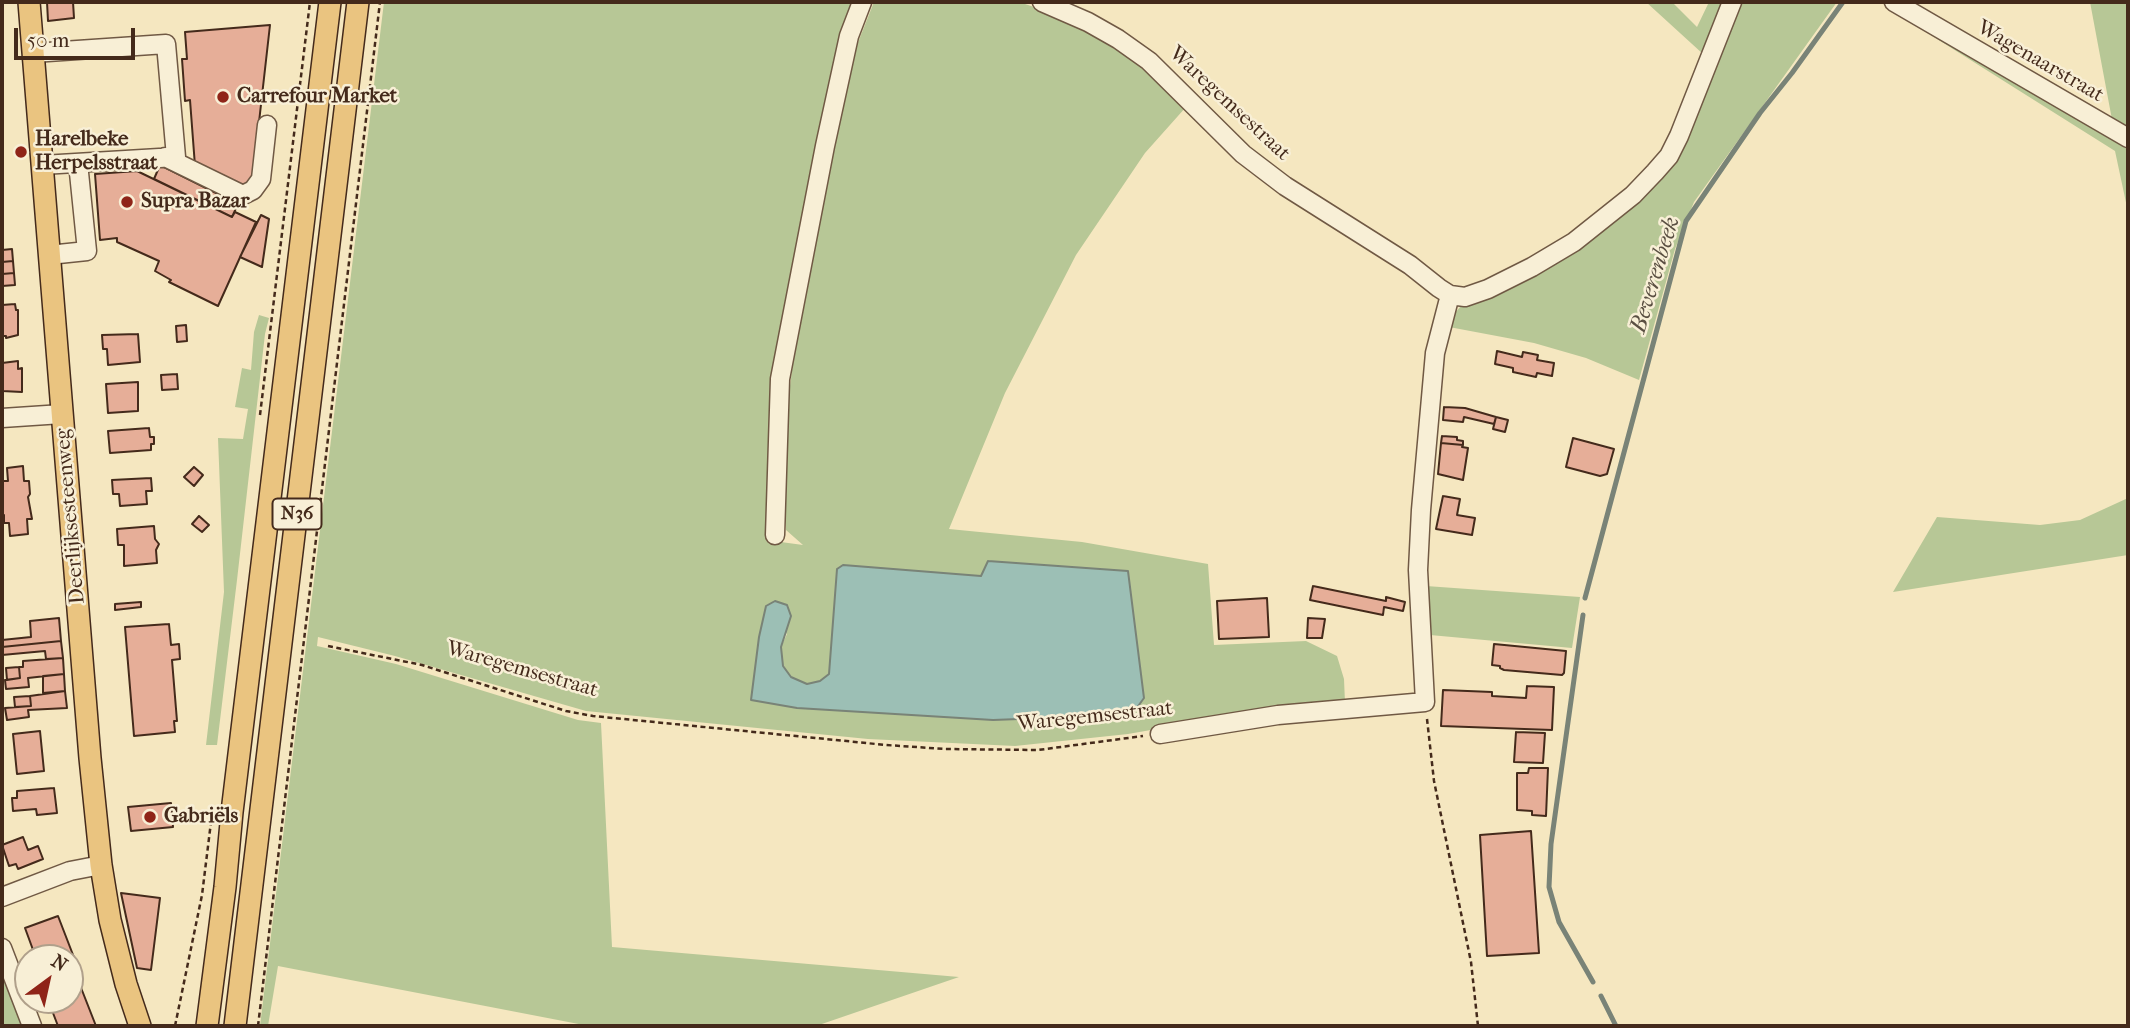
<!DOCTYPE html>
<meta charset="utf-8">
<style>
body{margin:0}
#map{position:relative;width:2130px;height:1028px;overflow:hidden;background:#f5e7c0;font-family:"IM FELL French Canon",serif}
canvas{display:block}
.frame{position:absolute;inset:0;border:4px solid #442a1b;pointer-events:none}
.north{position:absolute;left:14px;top:944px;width:70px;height:70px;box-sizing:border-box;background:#f8efd6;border:2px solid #b0a08b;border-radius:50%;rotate:33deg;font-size:19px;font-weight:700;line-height:28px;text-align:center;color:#442a1b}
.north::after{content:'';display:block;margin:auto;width:24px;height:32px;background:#8f2418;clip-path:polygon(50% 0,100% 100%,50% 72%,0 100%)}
.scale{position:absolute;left:14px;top:28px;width:121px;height:32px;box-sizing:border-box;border:4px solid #442a1b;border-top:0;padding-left:9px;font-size:21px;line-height:24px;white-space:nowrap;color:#442a1b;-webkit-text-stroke:5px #f8efd6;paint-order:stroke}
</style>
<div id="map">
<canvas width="2130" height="1028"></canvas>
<div class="frame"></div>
<div class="north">N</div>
<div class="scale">50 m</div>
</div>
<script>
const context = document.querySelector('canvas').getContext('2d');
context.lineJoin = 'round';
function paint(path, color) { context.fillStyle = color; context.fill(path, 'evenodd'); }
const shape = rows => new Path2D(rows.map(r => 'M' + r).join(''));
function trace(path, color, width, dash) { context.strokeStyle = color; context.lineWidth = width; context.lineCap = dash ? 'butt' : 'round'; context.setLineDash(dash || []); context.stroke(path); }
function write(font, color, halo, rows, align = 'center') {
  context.font = font + ' "IM FELL French Canon",serif'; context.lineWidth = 5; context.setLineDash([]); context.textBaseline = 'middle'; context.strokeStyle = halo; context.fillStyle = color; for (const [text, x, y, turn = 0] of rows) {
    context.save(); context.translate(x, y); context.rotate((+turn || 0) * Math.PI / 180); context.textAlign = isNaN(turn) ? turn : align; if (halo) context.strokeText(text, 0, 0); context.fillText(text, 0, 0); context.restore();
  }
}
paint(shape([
 [384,2,851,2,824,106,784,307,772,384,766,540,803,545,786,530,784,511,788,401,803,287,855,50,874,2,1019,2,1070,19,1128,53,1186,107,1145,153,1076,255,1005,393,949,529,1082,542,1208,564,1214,645,1306,641,1337,656,1344,679,1345,703,1242,714,1128,734,1015,746,868,739,586,711,395,656,318,637,317,646,396,664,578,720,601,723,612,947,959,977,816,1026,589,1026,278,966,268,1026,260,1026],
 [988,561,1128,571,1144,698,1124,715,993,720,797,708,752,700,759,637,766,606,787,634,781,647,783,666,791,677,807,684,820,681,829,674,837,569,843,565,981,576],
 [1646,2,1672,2,1697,27,1709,2,1726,2,1703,54],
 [1736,2,1837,2,1694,202,1675,249,1639,380,1586,358,1534,343,1449,327,1447,322,1461,306,1548,264,1651,184],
 [2090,2,2128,2,2128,132,2113,125],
 [1897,12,2128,143,2128,212,2115,151,1926,32],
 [259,315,269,318,265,334,237,580,217,745,206,745,224,592,218,438,243,439,248,409,235,407,242,368,251,370,254,332],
 [2128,498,2128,555,1893,592,1937,517,2040,525,2080,520],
 [1426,586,1580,597,1572,648,1430,635],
 [2,973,22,1026,2,1026]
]), '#b7c796');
const water = shape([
 [988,561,1128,571,1144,698,1136,709,1124,715,993,720,797,708,751,700,759,637,766,606,775,601,787,605,791,616,781,647,783,666,791,677,807,684,820,681,829,674,837,569,843,565,981,576,988,561]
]);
paint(water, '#9cbfb5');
trace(water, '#798377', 2);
trace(shape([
 [1585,598,1686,221,1760,113,1792,73,1843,2],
 [1583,615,1551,844,1549,887,1559,922,1593,982],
 [1601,996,1616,1026]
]), '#798377', 5);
const building = shape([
 [47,2,73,2,74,18,48,21,47,2],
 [270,25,252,184,235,184,195,166,190,100,185,101,182,59,187,59,185,32,270,25],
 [160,165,238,204,232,217,154,179,160,165],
 [137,171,232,217,235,212,256,222,218,306,169,282,171,280,155,271,159,261,117,242,117,238,100,240,95,174,137,171],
 [261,215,269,219,262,267,240,257,261,215],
 [12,249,13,261,2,262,2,250,12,249],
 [13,261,14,273,2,274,2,262,13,261],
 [14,273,15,285,2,286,2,274,14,273],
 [15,304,16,310,18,310,18,335,6,338,6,336,2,336,2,305,15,304],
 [186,325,187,341,177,342,176,326,186,325],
 [138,334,140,362,108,365,107,349,103,349,102,335,138,334],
 [1497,351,1522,357,1523,352,1538,355,1537,360,1554,363,1552,376,1537,373,1536,377,1513,372,1513,368,1495,364,1497,351],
 [18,361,18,369,22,368,22,392,2,391,2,363,18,361],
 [177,374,178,389,162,390,161,375,177,374],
 [138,382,138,411,108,413,106,384,138,382],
 [1444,407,1465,408,1496,417,1494,424,1464,417,1463,422,1443,420,1444,407],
 [1496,417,1508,420,1505,432,1493,429,1496,417],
 [149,428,150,437,154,437,154,444,151,444,151,450,110,453,108,431,149,428],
 [1442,436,1457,437,1457,440,1463,441,1463,445,1441,443,1442,436],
 [1573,438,1614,449,1607,474,1600,476,1566,467,1573,438],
 [1441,443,1463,445,1462,447,1468,448,1463,480,1438,474,1441,443],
 [23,466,24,481,29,481,30,494,28,497,32,519,27,519,28,534,10,536,9,523,4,523,4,515,2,515,2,481,8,481,7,468,23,466],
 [194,467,203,475,194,486,184,477,194,467],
 [151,478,152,491,146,491,147,504,120,506,119,494,113,494,112,480,151,478],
 [1443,496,1460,499,1457,515,1475,518,1472,535,1436,529,1443,496],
 [199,516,209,525,202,532,192,524,199,516],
 [154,526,155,539,159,544,156,550,157,563,124,566,124,545,118,545,117,529,154,526],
 [1313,586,1386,601,1386,597,1405,602,1403,611,1384,607,1383,615,1310,600,1313,586],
 [1267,598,1269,637,1219,639,1217,601,1267,598],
 [141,602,141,607,115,610,115,604,141,602],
 [59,618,61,641,2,647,2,640,31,637,30,621,59,618],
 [1308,618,1325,619,1322,638,1307,638,1308,618],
 [169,624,171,645,179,644,180,659,172,660,177,721,174,721,175,732,134,736,125,627,169,624],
 [61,641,63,658,46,659,45,651,2,655,2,647,61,641],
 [1494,644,1566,651,1564,673,1562,675,1504,670,1500,668,1500,666,1492,665,1494,644],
 [63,658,64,674,28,678,29,687,6,689,5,680,20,678,19,667,23,667,23,661,63,658],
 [19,667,20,678,7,680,6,668,19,667],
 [64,674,65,691,43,693,43,676,64,674],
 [1527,686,1554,687,1552,730,1441,726,1443,690,1492,692,1492,696,1526,698,1527,686],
 [65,691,67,708,28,710,29,717,7,720,5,708,31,706,30,696,65,691],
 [30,696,31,706,15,707,14,697,30,696],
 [40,731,44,771,17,774,13,734,40,731],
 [1516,732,1545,733,1543,763,1514,762,1516,732],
 [1529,768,1548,768,1546,816,1532,815,1532,811,1517,810,1517,773,1528,773,1529,768],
 [54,788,57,813,37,815,36,809,13,811,12,798,17,798,17,791,54,788],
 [171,803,173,827,131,831,128,807,171,803],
 [1531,831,1539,953,1487,956,1480,835,1531,831],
 [23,837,28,850,38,846,43,859,18,869,16,864,9,866,2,845,23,837],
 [121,893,160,898,151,970,137,968,121,893],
 [58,916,80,973,76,975,96,1026,58,1026,48,1000,70,1000,70,958,36,958,25,928,58,916]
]);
paint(building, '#e6ae98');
trace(building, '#442a1b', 2);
const minor = shape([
 [1042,2,1088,22,1118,39,1149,61,1243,154,1285,186,1410,265,1439,288,1450,295,1465,297,1488,289,1532,267,1574,242,1633,195,1655,172,1669,156,1679,136,1732,2],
 [1894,2,2128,138],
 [33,53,166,44,176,157,42,165],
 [165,157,243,195,253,190,261,179,267,125],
 [49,255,87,251,78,163],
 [2,418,62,414],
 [775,535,780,379,825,146,849,36,862,2],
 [1160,734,1278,715,1425,702,1418,570,1421,510,1435,353,1450,295],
 [2,897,70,871,101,865],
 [2,948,32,1026]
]);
const major = shape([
 [29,2,90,758,101,865,110,920,126,984,140,1026],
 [207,1026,225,887,232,812,330,2],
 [235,1026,358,2]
]);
trace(minor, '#705944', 21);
trace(major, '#442a1b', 24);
trace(shape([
 [260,415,310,2],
 [328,646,422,665,566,711,593,716,886,745,945,749,1038,750,1143,736],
 [1427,719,1434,781,1471,962,1478,1026],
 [175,1026,202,895,211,822],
 [258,1026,380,2]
]), '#442a1b', 2.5, [5, 3.5]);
trace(minor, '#f8efd6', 18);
trace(major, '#eac480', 21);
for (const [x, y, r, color] of [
 [223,97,7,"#8f2418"],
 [21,152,7,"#8f2418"],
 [127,202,7,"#8f2418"],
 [150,817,7,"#8f2418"]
]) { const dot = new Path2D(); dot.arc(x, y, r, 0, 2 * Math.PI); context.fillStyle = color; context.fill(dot); trace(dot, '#f8efd6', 2.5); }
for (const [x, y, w] of [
 [297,514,49]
]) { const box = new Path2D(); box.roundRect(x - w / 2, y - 15.5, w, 31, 5); context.fillStyle = '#f8efd6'; context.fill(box); trace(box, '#442a1b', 2); }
write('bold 19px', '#442a1b', null, [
 ["N36",297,514]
]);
write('21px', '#442a1b', '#f8efd6', [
 ["Wagenaarstraat",2040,62,30],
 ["Waregemsestraat",1229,104,43],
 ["Deerlijksesteenweg",71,516,-95],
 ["Waregemsestraat",522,670,16],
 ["Waregemsestraat",1095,717,-6]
]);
write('bold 21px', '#442a1b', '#f8efd6', [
 ["Carrefour Market",237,97],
 ["Harelbeke",35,140],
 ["Herpelsstraat",35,164],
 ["Supra Bazar",141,202],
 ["Gabriëls",164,817]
], 'left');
write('italic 23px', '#5a4f42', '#f8efd6', [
 ["Beverenbeek",1656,275,-73]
]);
</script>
